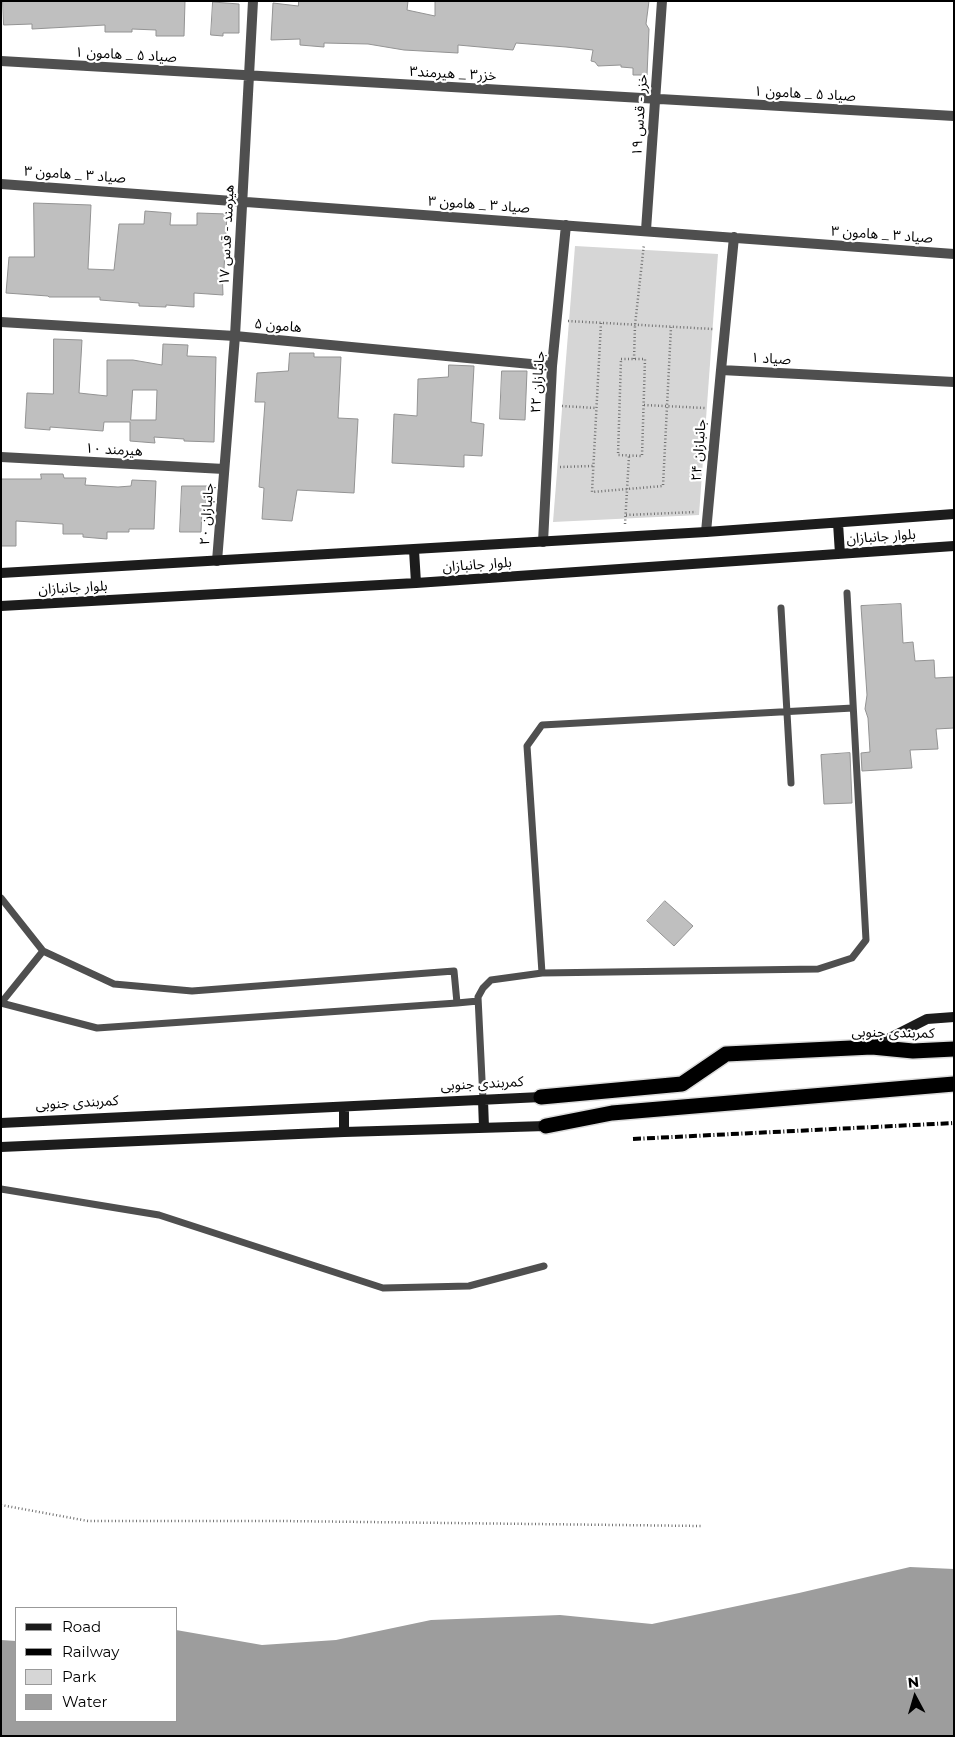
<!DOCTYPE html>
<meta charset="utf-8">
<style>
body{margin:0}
#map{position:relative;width:955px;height:1737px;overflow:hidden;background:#fff;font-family:Montserrat,sans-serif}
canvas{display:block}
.frame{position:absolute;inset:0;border:2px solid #000;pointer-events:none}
.legend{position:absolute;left:15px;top:1607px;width:162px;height:115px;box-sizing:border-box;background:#fff;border:1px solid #999;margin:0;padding:6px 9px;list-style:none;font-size:15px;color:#000}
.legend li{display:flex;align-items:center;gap:10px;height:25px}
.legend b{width:25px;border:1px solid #999}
.north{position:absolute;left:890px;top:1672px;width:50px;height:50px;-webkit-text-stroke:4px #fff;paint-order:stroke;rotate:354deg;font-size:14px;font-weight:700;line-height:20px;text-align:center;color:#000}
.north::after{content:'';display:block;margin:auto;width:18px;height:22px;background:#000;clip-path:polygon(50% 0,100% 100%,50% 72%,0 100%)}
</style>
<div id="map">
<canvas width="955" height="1737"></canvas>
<div class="frame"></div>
<ul class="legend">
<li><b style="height:6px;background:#1c1c1c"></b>Road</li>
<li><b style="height:6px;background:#000"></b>Railway</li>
<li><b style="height:14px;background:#d6d6d6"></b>Park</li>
<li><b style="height:14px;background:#9d9d9d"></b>Water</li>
</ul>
<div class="north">N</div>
</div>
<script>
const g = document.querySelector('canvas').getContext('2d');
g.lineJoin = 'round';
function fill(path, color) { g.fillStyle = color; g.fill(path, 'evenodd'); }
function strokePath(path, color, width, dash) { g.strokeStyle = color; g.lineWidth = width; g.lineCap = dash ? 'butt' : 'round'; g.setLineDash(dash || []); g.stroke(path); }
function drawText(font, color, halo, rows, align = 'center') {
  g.font = font + ' Montserrat,"Noto Sans Arabic",sans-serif'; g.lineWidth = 4.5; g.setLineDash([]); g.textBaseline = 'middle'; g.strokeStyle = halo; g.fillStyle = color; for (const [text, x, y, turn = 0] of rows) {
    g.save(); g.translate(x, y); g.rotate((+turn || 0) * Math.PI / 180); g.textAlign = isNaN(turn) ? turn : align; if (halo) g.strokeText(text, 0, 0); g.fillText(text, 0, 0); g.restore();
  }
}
fill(new Path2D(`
 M575 246 718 254 699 515 553 522Z`), '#d6d6d6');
fill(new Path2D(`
 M910 1567 954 1569V1736H1V1640L16 1641V1721H176V1630L262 1645 336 1640 431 1620 560 1615 652 1624 799 1593Z`), '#9d9d9d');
const building = new Path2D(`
 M3 1H185L184 36H156V30L132 29V32H105V25L32 29V24L4 25Z
 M299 1H408L407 10 435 16V1H649L646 24 649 29 647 75H633V68L621 67V65L598 66 595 62 591 61 593 50 566 47 516 43 513 50 458 45V53L404 50 368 44 324 43V47L300 45V39L271 40 273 3 298 6Z
 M213 2 239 4V33H223V36L211 35Z
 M34 203 91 205 88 269 114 270 119 224H144L145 211 171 213 170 225H197V213L227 214 224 269H222L223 295 194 293V307L166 305V307L139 306V303L100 300V297H49L48 296 6 293 9 257H34Z
 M54 339 82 340 79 393 107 396V360H133L162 365 163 344 188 345 187 356 216 357 214 442 184 441V439L154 437 155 443 130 441V422H104L103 431 50 427V430L25 428 27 393 53 394ZM133 390H157L156 420H131Z
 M290 353H314V357H341L338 418 358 419 354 493 297 490 292 521 262 519 264 488 259 487 265 402H255L257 373 288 371Z
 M449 365 474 366 471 422 484 424 482 456 464 455V467L392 463 394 414 417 416 418 379 448 377Z
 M502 371H527L525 420 500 419Z
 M41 474H63L64 478H86L85 485 118 487 131 486 132 480 156 481 154 529H129V532H107V539L83 537V534H63V524L16 521V546H1V479H41Z
 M182 486H208L205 510 202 509 201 532H180Z
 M901 604 903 643 913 642 915 661 934 660 935 678 954 677V728L936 729 938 749 910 750 912 768 862 771 861 753 870 752 868 718 865 709 867 695 861 606Z
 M850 753 852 803 824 804 821 755Z
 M665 901 693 926 674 946 647 921Z`);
fill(building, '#bfbfbf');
strokePath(building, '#939393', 1);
const highway = new Path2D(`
 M541 1097 682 1084 726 1054 872 1047 913 1051 954 1049
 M546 1126 612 1113 954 1084`);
strokePath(highway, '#dbdbdb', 18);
strokePath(new Path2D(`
 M568 321 713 329
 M601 323 592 492 663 486 671 327
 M621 359H645L642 456 618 455Z
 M634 359 635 325 644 244
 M644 405 705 408
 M562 406 596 408
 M560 467 593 466
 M626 515 696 512
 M625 524 629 456
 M1 1505 88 1521H282L703 1526`), '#717171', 2.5, [1, 2.5]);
strokePath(new Path2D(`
 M781 608 791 783
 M1 898 43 951 1 1003 97 1028 457 1003 454 971 192 991 114 984 43 951
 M542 973 527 746 542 725 853 708
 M457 1003 478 1001
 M483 1100 478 997 483 988 491 980 542 973 818 969 852 958 866 940 847 593
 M1 1189 159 1215 383 1288 469 1286 544 1266`), '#4f4f4f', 7);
strokePath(new Path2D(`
 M1 61 954 116
 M1 184 954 254
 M646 230 662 1
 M734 237 721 370 954 382
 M1 322 235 336 552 366
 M1 457 224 469
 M706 532 721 370
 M543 542 552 366 566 225
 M217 561 235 336 253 1`), '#4f4f4f', 10);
strokePath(new Path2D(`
 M838 523 840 554
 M414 550 416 583
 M1 573 706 532 954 514
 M1 606 416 583 954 546
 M872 1047 927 1019 954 1017
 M483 1100 484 1128
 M344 1107V1132
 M1 1123 541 1097
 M1 1147 344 1132 546 1126`), '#1c1c1c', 10);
strokePath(highway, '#000', 15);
strokePath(new Path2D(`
 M633 1139 954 1123`), '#000', 4, [8, 2.5, 1, 2.5]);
drawText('14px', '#000', '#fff', [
 ["صیاد ۵ _ هامون ۱",126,55,3],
 ["خزر۳ _ هیرمند۳",453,74,3],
 ["صیاد ۵ _ هامون ۱",805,94,3],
 ["خزر - قدس ۱۹",640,115,-86],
 ["صیاد ۳ _ هامون ۳",75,175,4],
 ["صیاد ۳ _ هامون ۳",479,205,4],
 ["هیرمند - قدس ۱۷",227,235,-87],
 ["صیاد ۳ _ هامون ۳",882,235,4],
 ["هامون ۵",278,326,5],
 ["صیاد ۱",771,359,3],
 ["جانبازان ۲۲",538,382,-86],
 ["هیرمند ۱۰",114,450,3],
 ["جانبازان ۲۴",699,450,-85],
 ["جانبازان ۲۰",207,514,-86],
 ["بلوار جانبازان",881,537,-4],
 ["بلوار جانبازان",477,565,-4],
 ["بلوار جانبازان",73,588,-3],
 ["کمربندی جنوبی",893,1033,1],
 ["کمربندی جنوبی",482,1084,-3],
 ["کمربندی جنوبی",77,1103,-3]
]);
</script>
